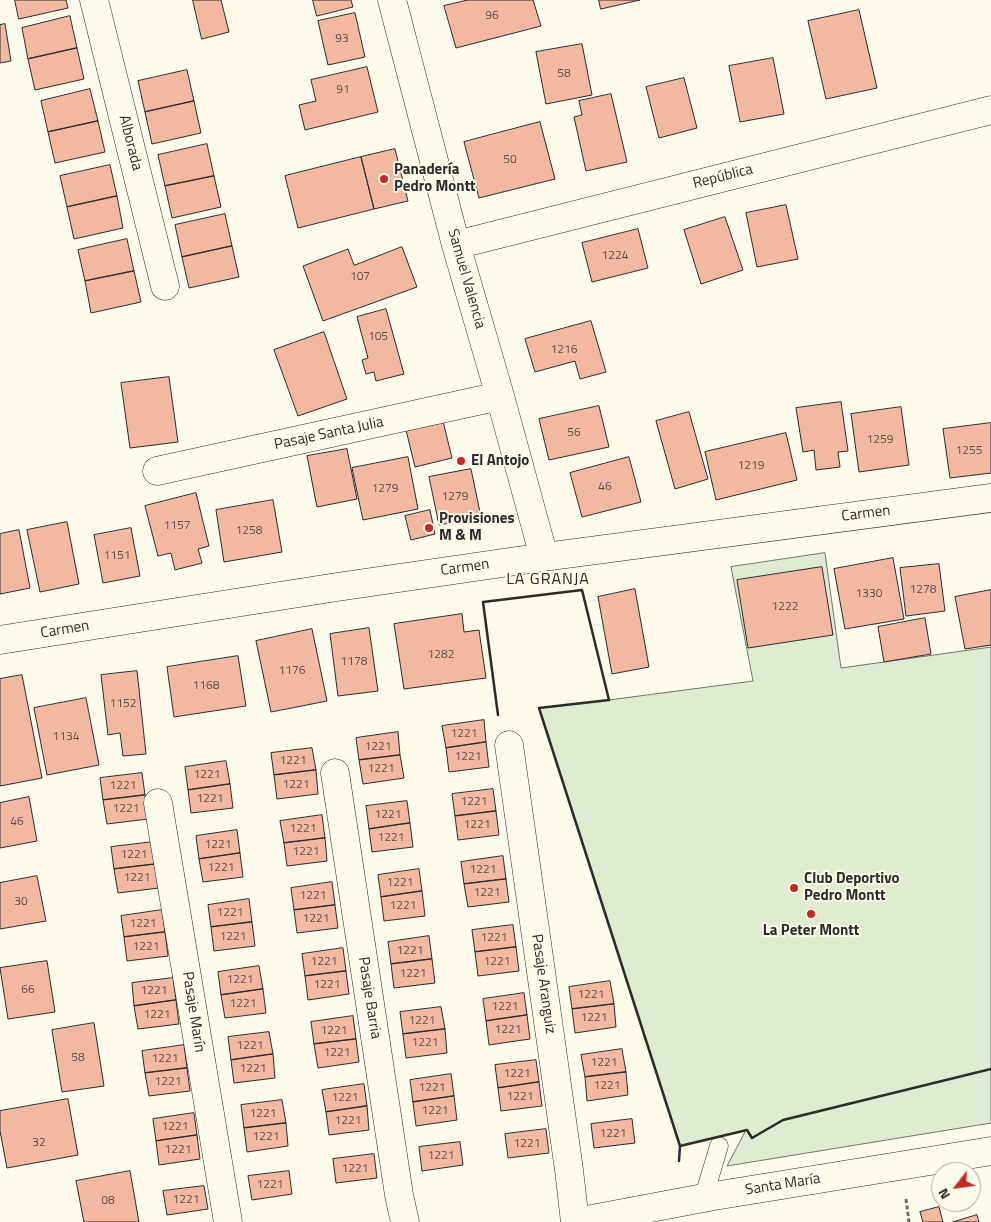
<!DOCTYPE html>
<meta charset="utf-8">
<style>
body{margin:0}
#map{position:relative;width:991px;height:1222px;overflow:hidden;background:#fdfbea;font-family:"Titillium Web",sans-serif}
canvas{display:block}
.north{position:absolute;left:931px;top:1162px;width:50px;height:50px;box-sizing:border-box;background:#fdfbea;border:1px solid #a9a89e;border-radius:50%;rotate:240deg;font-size:14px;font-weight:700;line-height:20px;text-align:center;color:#2b2b2b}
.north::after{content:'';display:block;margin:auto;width:18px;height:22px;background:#c62828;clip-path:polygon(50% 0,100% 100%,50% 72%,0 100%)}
</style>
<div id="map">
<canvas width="991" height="1222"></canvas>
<div class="north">N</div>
</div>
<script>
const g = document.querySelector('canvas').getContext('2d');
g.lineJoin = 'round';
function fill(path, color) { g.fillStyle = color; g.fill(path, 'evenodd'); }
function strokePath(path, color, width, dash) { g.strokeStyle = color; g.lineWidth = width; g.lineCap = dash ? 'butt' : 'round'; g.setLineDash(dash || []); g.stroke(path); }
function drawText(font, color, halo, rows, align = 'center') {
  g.font = font + ' "Titillium Web",sans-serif'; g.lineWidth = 4; g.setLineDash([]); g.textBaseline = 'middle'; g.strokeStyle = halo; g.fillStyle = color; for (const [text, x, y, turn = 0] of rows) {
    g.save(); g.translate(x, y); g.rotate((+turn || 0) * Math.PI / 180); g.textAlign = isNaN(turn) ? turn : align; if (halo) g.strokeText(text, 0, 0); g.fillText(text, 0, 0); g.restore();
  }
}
const green = new Path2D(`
 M825 553 841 668 991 647V1123L727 1166 746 1130 680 1146 539 708 609 700 753 681 731 567Z`);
fill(green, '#deebd1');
strokePath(green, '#74746e', 1);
const building = new Path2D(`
 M15 0H66L68 8 19 19Z
 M193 0H221L229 32 202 39Z
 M313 0H351L353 7 317 16Z
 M468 0H533L541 26 456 48 444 6Z
 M599 0H640L601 9Z
 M859 10 877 88 826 99 808 21Z
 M355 13 365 57 328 65 318 21Z
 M70 16 77 48 28 59 22 28Z
 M5 24 11 61 0 63V25Z
 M582 44 592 95 546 104 536 52Z
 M77 48 84 79 35 90 28 59Z
 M773 58 784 114 740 122 729 66Z
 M367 67 378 112 305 130 299 105 316 101 311 80Z
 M187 70 194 101 145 112 138 81Z
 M684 78 697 128 659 138 646 87Z
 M90 89 98 121 48 132 41 101Z
 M611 94 627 162 586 171 574 117 582 115 579 101Z
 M194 101 201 133 152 144 145 112Z
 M98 121 105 152 55 163 48 132Z
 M540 122 555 179 479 198 464 142Z
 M207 144 214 176 165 186 158 155Z
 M395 149 408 201 374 209 361 157Z
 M361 157 374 209 298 228 285 176Z
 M110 165 117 196 67 207 60 176Z
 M214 176 221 207 172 218 165 186Z
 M117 196 123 228 74 239 67 207Z
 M786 205 798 259 757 267 746 213Z
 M225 214 232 246 182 257 175 225Z
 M725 217 743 270 701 284 684 230Z
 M638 229 648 268 592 282 582 243Z
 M127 239 134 271 85 281 78 250Z
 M232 246 239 277 189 288 182 257Z
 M402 247 417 287 323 321 303 266 348 249 354 265Z
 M134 271 141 302 91 313 85 281Z
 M386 309 404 374 376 381 374 372 366 374 362 360 368 358 357 317Z
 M591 321 606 372 580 379 575 361 535 372 525 339Z
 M324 332 347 399 298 416 274 350Z
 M169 377 178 442 130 448 121 383Z
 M841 402 848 451 838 452 840 467 816 470 814 450 803 452 796 408Z
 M599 406 609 447 549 460 539 419Z
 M901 407 909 465 859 472 851 414Z
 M689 412 708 479 675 489 656 421Z
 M443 421 452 458 415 467 406 430Z
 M991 423V473L950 478 943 429Z
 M786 433 797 480 716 500 705 452Z
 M347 449 357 499 317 507 307 456Z
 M408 457 418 509 363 520 352 468Z
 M629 457 641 502 582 517 570 473Z
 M471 469 481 517 439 525 429 477Z
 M196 493 209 546 198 549 202 563 175 570 171 553 158 556 145 506Z
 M273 500 282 552 224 562 216 510Z
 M430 510 435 534 411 540 405 516Z
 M67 522 79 584 40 592 27 530Z
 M131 528 140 576 103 583 94 535Z
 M19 530 30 588 0 594V534Z
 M893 558 904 619 845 629 834 569Z
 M939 564 945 611 906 616 900 568Z
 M822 567 833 635 748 648 737 580Z
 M635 589 649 667 612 674 598 597Z
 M991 590V645L965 649 955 597Z
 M462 614 464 632 479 630 486 678 404 689 394 624Z
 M925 618 931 654 884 662 878 627Z
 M369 628 378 691 338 696 330 634Z
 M312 629 327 701 271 712 256 641Z
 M238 656 246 706 174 717 167 667Z
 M137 671 146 754 123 756 120 733 108 735 101 675Z
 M22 675 42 778 0 786V679Z
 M86 698 99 765 47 775 34 708Z
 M484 720 486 742 446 748 442 726Z
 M398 732 400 755 359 760 356 738Z
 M486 742 489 767 449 772 446 748Z
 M312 748 316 770 274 775 271 753Z
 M400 755 404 778 363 784 359 760Z
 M226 761 230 784 188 790 185 767Z
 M316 770 318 794 277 799 274 775Z
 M142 773 145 795 103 800 100 778Z
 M230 784 233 808 191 813 188 790Z
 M493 789 496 811 455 816 452 794Z
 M145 795 148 819 107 824 103 800Z
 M29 797 37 841 0 848V803Z
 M407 801 410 823 369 829 366 806Z
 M496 811 499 835 458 840 455 816Z
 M322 815 325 838 284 843 280 821Z
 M410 823 413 847 372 852 369 829Z
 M237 830 240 853 199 859 196 836Z
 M325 838 327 861 287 866 284 843Z
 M153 842 156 864 114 869 111 847Z
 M240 853 243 877 203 882 199 859Z
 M503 856 506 879 464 884 461 862Z
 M156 864 159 888 118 893 114 869Z
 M419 869 422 891 381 897 378 875Z
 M37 876 46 921 0 929V883Z
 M506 879 509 902 468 907 464 884Z
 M332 882 335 905 294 910 291 888Z
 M422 891 425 916 384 921 381 897Z
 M249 899 252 922 211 927 208 905Z
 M335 905 338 928 297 933 294 910Z
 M162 910 165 932 124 937 121 916Z
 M252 922 255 946 214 951 211 927Z
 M513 925 516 947 475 952 472 930Z
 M165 932 168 956 127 961 124 937Z
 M429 936 432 959 391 964 388 942Z
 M516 947 519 971 478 976 475 952Z
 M343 948 346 971 305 976 302 954Z
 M432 959 435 983 394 988 391 964Z
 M47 961 55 1012 8 1019 0 968Z
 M259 966 263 989 221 995 218 972Z
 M346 971 349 994 308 1000 305 976Z
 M173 978 176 1000 134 1006 132 983Z
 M610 981 614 1004 572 1009 569 987Z
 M263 989 266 1013 225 1018 221 995Z
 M524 993 527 1015 486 1021 483 999Z
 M176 1000 179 1024 138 1029 134 1006Z
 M614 1004 616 1027 575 1033 572 1009Z
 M441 1007 445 1029 403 1034 400 1012Z
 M527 1015 530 1039 489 1045 486 1021Z
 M353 1016 356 1039 314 1044 311 1022Z
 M94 1023 104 1086 62 1092 52 1030Z
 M445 1029 447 1053 406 1058 403 1034Z
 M269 1032 273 1054 231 1060 228 1037Z
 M356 1039 359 1062 318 1068 314 1044Z
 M184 1045 187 1068 145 1073 142 1051Z
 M622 1049 626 1072 585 1077 581 1055Z
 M273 1054 275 1078 234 1083 231 1060Z
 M536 1060 539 1082 498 1088 495 1065Z
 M187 1068 190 1091 149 1096 145 1073Z
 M626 1072 628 1095 587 1101 585 1077Z
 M451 1074 454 1096 413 1102 410 1080Z
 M539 1082 542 1106 501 1111 498 1088Z
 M364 1084 367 1106 326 1112 322 1090Z
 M454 1096 457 1120 416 1126 413 1102Z
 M68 1099 78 1155 7 1168 0 1131V1111Z
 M282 1100 286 1123 244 1128 241 1105Z
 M367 1106 369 1130 329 1135 326 1112Z
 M194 1113 197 1135 156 1141 153 1119Z
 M632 1119 635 1143 594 1148 591 1124Z
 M286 1123 288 1146 247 1152 244 1128Z
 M546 1129 549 1153 508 1158 505 1134Z
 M197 1135 200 1159 159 1165 156 1141Z
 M460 1142 463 1165 422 1171 419 1147Z
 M374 1154 377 1178 336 1183 333 1159Z
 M130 1171 139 1222H84L76 1181Z
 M289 1171 292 1194 252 1200 248 1176Z
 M204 1186 208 1209 167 1215 163 1191Z
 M939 1207 943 1222H923L920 1212Z
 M977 1215 979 1222H953Z`);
fill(building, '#f2b8a0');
strokePath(building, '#2b2b2b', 1);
const service = new Path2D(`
 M703 1199 719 1146`);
const minor = new Path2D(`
 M94 0 165 286
 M392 0 456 245 500 396 544 557
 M456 245 991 110
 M157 471 500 396
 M0 640 337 587 544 557 991 498
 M509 745 569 1170 575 1222
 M335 773 399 1195 405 1222
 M158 803 228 1222
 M576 1222 714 1196 991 1151`);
strokePath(service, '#2b2b2b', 19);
strokePath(minor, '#2b2b2b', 29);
strokePath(new Path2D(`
 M906 1199 909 1222`), '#6a6964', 3, [4, 2.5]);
strokePath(service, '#fdfbea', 18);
strokePath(minor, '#fdfbea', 28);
strokePath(new Path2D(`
 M498 715 483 602 582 590 609 700 539 708 680 1146 679 1161
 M680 1146 747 1130 752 1138 783 1120 991 1069`), '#2b2b2b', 2.5);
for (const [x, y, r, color] of [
 [384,179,5,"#c62828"],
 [461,461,5,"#c62828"],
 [429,528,5,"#c62828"],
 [794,888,5,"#c62828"],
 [811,914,5,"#c62828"]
]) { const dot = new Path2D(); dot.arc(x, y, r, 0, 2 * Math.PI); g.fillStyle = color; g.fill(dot); strokePath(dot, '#fdfbea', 2); }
drawText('12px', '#5d4e48', null, [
 ["96",492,16],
 ["93",342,39],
 ["58",564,74],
 ["91",343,90],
 ["50",510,160],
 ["1224",615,256],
 ["107",360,277],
 ["105",378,337],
 ["1216",564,350],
 ["56",574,433],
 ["1259",880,440],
 ["1255",969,451],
 ["1219",751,466],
 ["46",605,487],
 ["1279",385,489],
 ["1279",455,497],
 ["1157",177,526],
 ["1258",249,531],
 ["1151",117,556],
 ["1278",923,590],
 ["1330",869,594],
 ["1222",785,607],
 ["1282",441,655],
 ["1178",354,662],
 ["1176",292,671],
 ["1168",206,686],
 ["1152",123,704],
 ["1221",464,734],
 ["1134",66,737],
 ["1221",378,747],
 ["1221",468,757],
 ["1221",293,761],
 ["1221",381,769],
 ["1221",207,775],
 ["1221",296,785],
 ["1221",123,786],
 ["1221",210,799],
 ["1221",474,802],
 ["1221",126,809],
 ["1221",388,815],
 ["46",17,822],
 ["1221",477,825],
 ["1221",303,829],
 ["1221",391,838],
 ["1221",218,845],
 ["1221",306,852],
 ["1221",134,855],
 ["1221",221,868],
 ["1221",483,870],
 ["1221",137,878],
 ["1221",400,883],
 ["1221",487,893],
 ["1221",313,896],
 ["30",21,902],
 ["1221",403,906],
 ["1221",230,913],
 ["1221",316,919],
 ["1221",143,924],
 ["1221",233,937],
 ["1221",494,938],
 ["1221",146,947],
 ["1221",410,951],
 ["1221",324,962],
 ["1221",497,962],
 ["1221",413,974],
 ["1221",240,980],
 ["1221",327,985],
 ["66",28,990],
 ["1221",154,991],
 ["1221",591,995],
 ["1221",243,1004],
 ["1221",505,1007],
 ["1221",157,1015],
 ["1221",594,1018],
 ["1221",422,1021],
 ["1221",508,1030],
 ["1221",334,1031],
 ["1221",425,1043],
 ["1221",250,1046],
 ["1221",337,1053],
 ["58",78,1058],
 ["1221",165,1059],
 ["1221",604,1063],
 ["1221",253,1069],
 ["1221",517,1074],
 ["1221",168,1082],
 ["1221",607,1086],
 ["1221",432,1088],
 ["1221",520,1097],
 ["1221",345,1098],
 ["1221",435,1111],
 ["1221",263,1114],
 ["1221",348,1121],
 ["1221",175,1127],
 ["1221",613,1134],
 ["1221",266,1137],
 ["32",39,1143],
 ["1221",527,1144],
 ["1221",178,1150],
 ["1221",441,1156],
 ["1221",355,1169],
 ["1221",270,1185],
 ["1221",186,1200],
 ["08",108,1201]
]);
drawText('15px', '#2b2b2b', '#fdfbea', [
 ["Alborada",130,143,76],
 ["República",723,177,-14],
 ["Samuel Valencia",466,279,74],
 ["Pasaje Santa Julia",329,434,-12],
 ["Carmen",866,514,-7],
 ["Carmen",465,568,-8],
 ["Carmen",65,630,-9],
 ["Pasaje Aranguiz",543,984,82],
 ["Pasaje Barria",369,998,81],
 ["Pasaje Marín",193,1012,81],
 ["Santa María",783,1185,-9]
]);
drawText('bold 15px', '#2b2b2b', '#fdfbea', [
 ["Panadería",394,170],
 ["Pedro Montt",394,187],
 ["El Antojo",471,461],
 ["Provisiones",439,519],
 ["M & M",439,536],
 ["Club Deportivo",804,879],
 ["Pedro Montt",804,896],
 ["La Peter Montt",811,931,"center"]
], 'left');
g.letterSpacing = '1px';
drawText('16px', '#2b2b2b', '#fdfbea', [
 ["LA GRANJA",548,580]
]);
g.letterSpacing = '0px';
</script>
